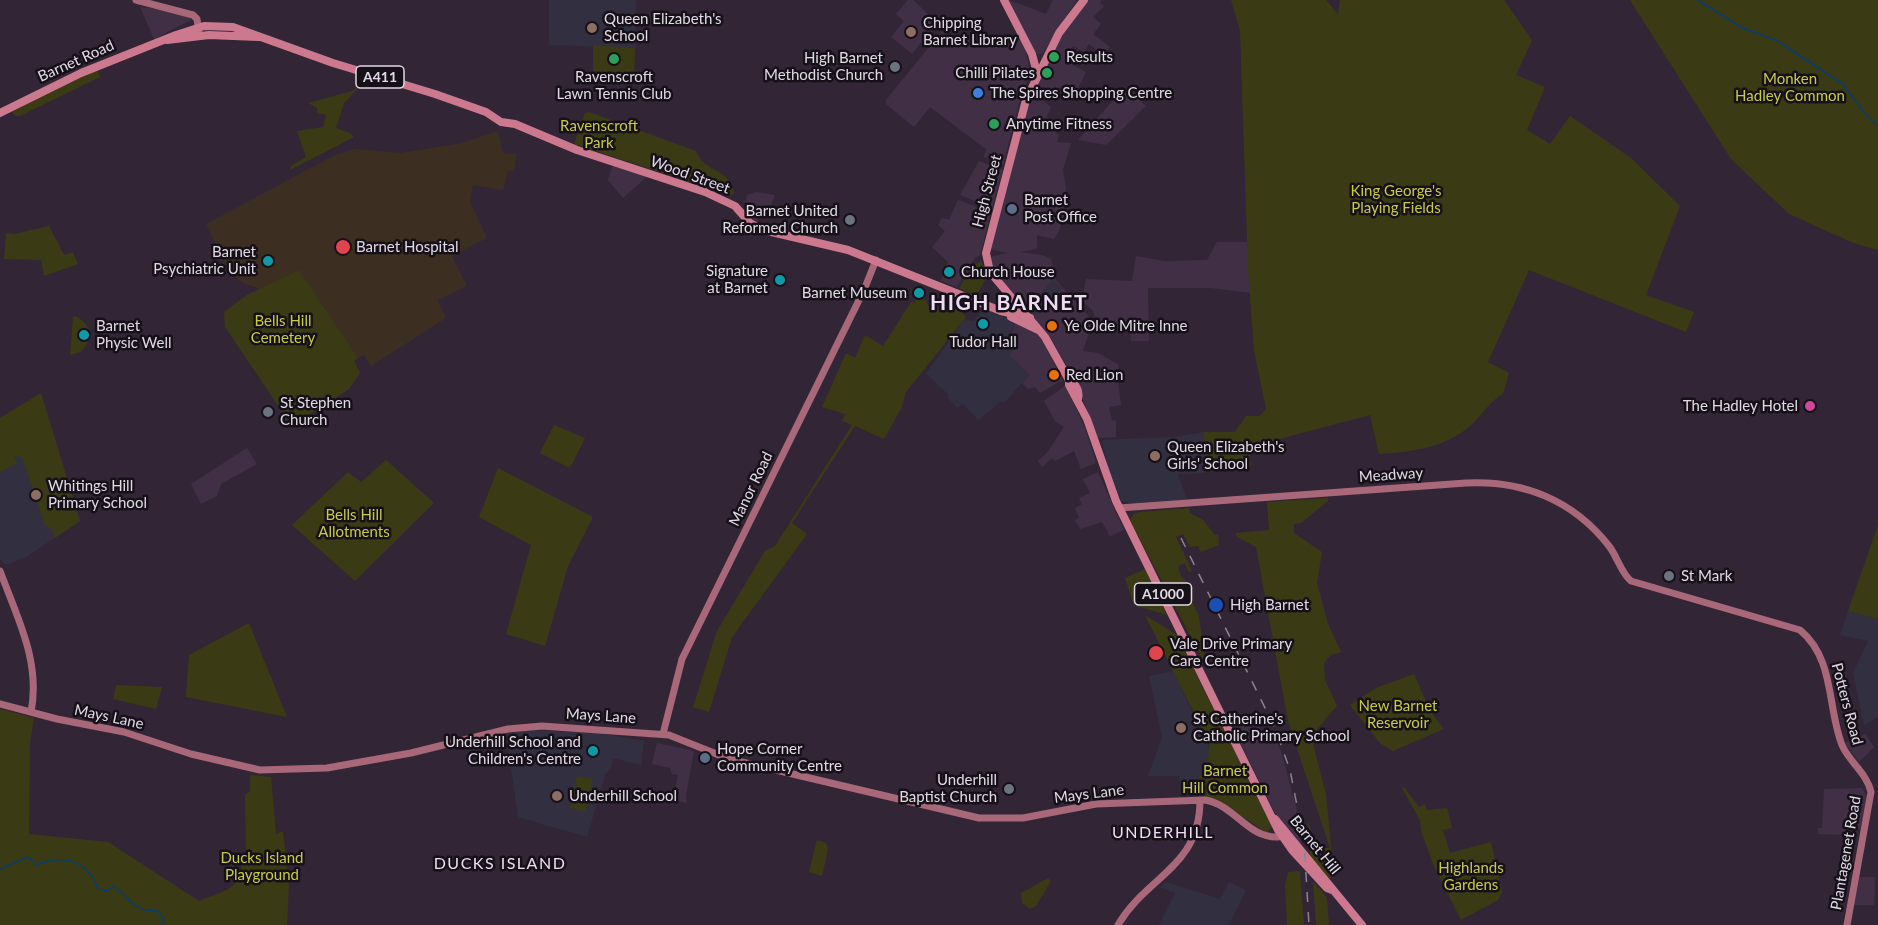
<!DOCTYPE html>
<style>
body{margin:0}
canvas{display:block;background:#322535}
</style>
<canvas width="1878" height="925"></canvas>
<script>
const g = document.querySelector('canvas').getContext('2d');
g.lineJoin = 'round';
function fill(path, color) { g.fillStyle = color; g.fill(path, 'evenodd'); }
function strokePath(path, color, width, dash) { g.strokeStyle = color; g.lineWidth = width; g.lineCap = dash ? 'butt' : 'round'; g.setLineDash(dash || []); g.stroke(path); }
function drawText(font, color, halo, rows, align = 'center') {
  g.font = font + ' Lato,sans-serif'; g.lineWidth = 5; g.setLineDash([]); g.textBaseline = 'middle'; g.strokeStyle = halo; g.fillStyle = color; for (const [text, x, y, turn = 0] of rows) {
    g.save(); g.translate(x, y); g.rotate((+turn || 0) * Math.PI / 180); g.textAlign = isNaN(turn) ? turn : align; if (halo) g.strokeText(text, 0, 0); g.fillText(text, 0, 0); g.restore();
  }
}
fill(new Path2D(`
 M908 0H913L937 22 912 54 891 37 904 21 896 14Z
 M1009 0 1046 14 1053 0H1077L1042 54H1038L1035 52Z
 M1088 0H1102L1100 3 1104 6 1093 17 1101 24 1093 34 1110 47 1103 55 1089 44 1084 52 1073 46 1066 61 1086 72 1073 98 1059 87 1049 99 1036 90 1060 36Z
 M140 7 164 10 191 17V20L154 39Z
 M942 31 950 38 970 36 972 48 1022 40 1025 45 1030 73 1020 99 1003 165 983 156 987 150 930 107 914 127 886 104V100Z
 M1125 87 1146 106 1106 145 1078 140Z
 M1034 94 1051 107 1044 124 1059 135 1057 142 1071 143 1063 170 1066 190 1061 197 1065 211 1060 229 1054 239 1037 235V249L1020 252 1042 255 1051 259 1056 280 1090 318 1091 326 1083 351 1098 353 1119 365 1117 374 1121 405 1109 407 1112 420 1116 421V437L1098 438 1077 384 1049 335 992 270 990 257 1007 253 990 249 1021 126Z
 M614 161 650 174 623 198 608 180Z
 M979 161 1003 170 992 208 960 195Z
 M756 192 775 195 768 212 761 211 757 223 744 210 747 195Z
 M958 200 991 212 980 255 974 259 957 287 941 281 948 262 932 247 945 231 938 225 942 218 949 220Z
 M1217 242H1248L1251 293 1211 288H1148L1149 341H1131L1130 327 1101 329 1097 324 1093 311 1080 298 1083 295 1086 279 1132 281 1136 256 1164 261 1207 260Z
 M1016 321 1036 333 1043 341 1063 380 1040 393 1035 387 1028 389 1022 383 1029 375 1009 355 1008 344Z
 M1066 385 1086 431 1096 463 1081 469 1074 451 1055 461 1052 458 1042 467 1038 461 1047 453 1064 427 1055 421 1044 401Z
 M247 448 257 464 221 484 217 496 201 504 191 484Z
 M1098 472 1124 530 1110 536 1102 522 1080 529 1075 520 1079 518 1075 508 1082 504 1079 498 1090 493 1083 479Z
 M1255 716 1264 738 1274 735 1282 754 1296 807 1301 847 1274 811 1231 724Z
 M1865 734 1874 747 1859 762 1845 743Z
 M657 743 694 751 686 795 687 803 673 800 678 775 672 774 670 768 652 764Z
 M1862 788 1867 796 1861 829 1846 828 1845 835 1818 834V828H1822L1824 789Z
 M1859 877H1875L1874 905H1854Z`), '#413045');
fill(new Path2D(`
 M549 0H636L635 48 549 45Z
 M1053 279 1062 289 1035 315 1028 309Z
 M986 308 1015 323 1008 343 1014 347 1009 355 1029 375 1004 403 1001 401 978 420 963 404 957 408 948 398V394L926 374 964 320 973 321Z
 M41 393 80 521 26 557 6 565 0 559V418Z
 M1204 432 1206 473 1178 474 1187 500 1135 504 1121 501 1109 472 1102 440 1175 437Z
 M1848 611 1878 619V717L1864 725 1853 673 1868 641 1840 635Z
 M1173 671 1210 749 1208 763 1190 793 1181 794 1179 776H1148L1162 737 1149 676Z
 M527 730 598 733 644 741 641 765 613 758 611 768 605 775 587 837 518 817 506 734Z
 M1166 882 1220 899 1229 882 1246 890 1229 925H1159L1175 893 1160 887Z`), '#322f40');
fill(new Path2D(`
 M498 131 503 153 517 154 514 171H508L503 190 473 185 470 202 487 238 452 256 467 286 438 300 446 318 371 366 364 355 358 358 299 270 260 289 243 283 228 269 206 224 335 155 354 149 401 153 462 143Z`), '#3c2f21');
fill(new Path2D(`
 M1231 0H1326L1338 14 1340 0H1504L1532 40 1516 75 1545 87 1527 130 1550 144 1570 116 1631 158 1680 206 1646 295 1694 312 1686 332 1529 270 1488 362 1509 373 1503 394C1488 402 1482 416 1469 427 1443 448 1411 452 1379 454L1370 415 1249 447 1251 466 1205 470 1204 432H1235L1246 416H1259L1266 409 1254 350 1248 268 1240 30Z
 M1630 0H1878V250L1851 242 1789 214 1731 159Z
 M593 45 635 48 634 85 593 70Z
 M96 66 100 77 20 116H16L12 112Z
 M364 82 344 103 336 128 350 133 354 137 290 170 291 166 306 157 297 131 323 127 326 115 317 113V108L308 103 352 91Z
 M589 112 696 151C703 172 730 168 734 193L731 195 574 144 585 113Z
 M49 226 64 255 73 252 78 264 44 276 41 260 4 259 6 233 15 234Z
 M981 261 987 277 976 296 959 288 972 266Z
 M299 270 358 358 354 361 360 373 349 389 292 426 225 327 224 312 247 295Z
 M918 297 926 300 929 308C943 313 955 304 966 317L906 392 901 409 884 439 855 426 792 523 807 534 732 637 709 712 693 707 717 631 765 551 775 546 852 425 842 421 845 414 822 407 846 353 855 358 865 335 883 346 911 302 914 303Z
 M76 316C82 320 87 323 89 331H81V340L88 342 81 352 70 355 73 317Z
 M41 393 80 521 55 538 53 530 45 525 22 457 14 456 17 463 0 472V418Z
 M554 425 585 438 570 468 540 453Z
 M386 460 434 503 355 581 292 525 348 472 361 482Z
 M498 468 593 517 568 566 545 646 506 634 531 545 479 517Z
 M1328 498V501L1301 523 1294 524V533L1322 552 1317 583 1328 624 1341 652 1331 655 1324 663 1325 680 1337 706 1317 729 1313 744 1326 794 1334 878H1329L1310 857 1308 820 1318 857 1324 856 1322 848H1330L1288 721 1256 547 1236 536V533L1269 530 1267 502Z
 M1189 508 1190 513 1203 520 1215 535 1218 534 1219 545 1201 552 1198 546 1190 547 1183 534 1176 537 1192 571 1189 572 1185 563 1178 566 1181 577 1194 588 1188 593 1199 616 1205 664 1130 520 1133 514 1140 512Z
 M1878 525V619L1848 611Z
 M1145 569 1167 615 1134 605 1125 578Z
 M1145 615 1177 635 1272 826 1267 833 1218 800 1190 793 1208 763 1209 743Z
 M249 623 287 717 186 697 189 655Z
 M1414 674 1430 711 1444 729 1393 751 1380 743 1350 705 1376 688Z
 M116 685 162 687 156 709 113 699Z
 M0 709 34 718 30 743 29 834 108 842 199 901C212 895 235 891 240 875 243 867 241 859 246 852L245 795 250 791V775L271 777 276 834 283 831 289 885 287 925H0Z
 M577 776 593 779 585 812 570 808Z
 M1404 787 1419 807 1425 804 1427 810 1447 808 1452 828 1443 830 1450 853 1491 842 1502 892 1498 900 1461 920 1434 866 1421 831 1420 820 1402 788Z
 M817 840 826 843 828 850 822 876 809 872Z
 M1300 871 1304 925H1287L1285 885 1288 872Z
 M1048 878 1051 881 1036 906 1030 909 1022 903 1021 893Z
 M1313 881 1327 898 1329 925H1316Z`), '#3a3b14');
strokePath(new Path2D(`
 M1698 0 1743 28 1778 41 1843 84 1866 115 1878 126
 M0 869 28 857 37 865C41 862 43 863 50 861 72 856 91 867 98 889L108 891 114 886C131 899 133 911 158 911L164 919 161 925`), '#0a3d6f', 1.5);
strokePath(new Path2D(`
 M136 0 193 15 197 19 199 33
 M1119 508 1466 483C1523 480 1573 500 1609 546 1617 556 1621 573 1631 581L1800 630C1835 659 1827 707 1842 745 1849 762 1867 773 1871 792L1847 925
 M0 571C17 617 41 662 31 712
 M0 704 57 719 124 732 191 754 260 770 327 768 411 753 508 729 542 726 669 735 729 759 979 818H1023L1096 804 1205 800C1235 805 1247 838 1278 837L1282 831
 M663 734 682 659 864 290 876 260
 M1118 925C1147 875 1200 868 1200 800`), '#a96879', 7);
strokePath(new Path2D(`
 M1004 0 1032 54 1037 73
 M167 40 209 35 258 37
 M0 113 81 73 176 35 204 26 233 27 333 63 435 94 486 112 501 122 515 124 577 150 705 192 735 206 750 223 763 230 848 250 1001 311 1030 318
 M1011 317 1038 330
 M1069 380V385L1087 419 1116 501 1278 830 1292 850 1327 888 1332 890
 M1078 399C1080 391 1076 384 1069 380L1045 337 990 272 986 253 1026 100 1059 33 1084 0
 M1275 819 1362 925`), '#cc798f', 8);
strokePath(new Path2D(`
 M1181 538 1275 728 1290 770 1304 841 1309 925`), '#8d8290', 1.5, [10, 10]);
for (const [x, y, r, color] of [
 [592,28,6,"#8d6e63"],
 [911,32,6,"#8d6e63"],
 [1054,57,6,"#2e9e5b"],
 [614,59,6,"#2e9e5b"],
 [895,67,6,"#6b7280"],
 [1047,73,6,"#2e9e5b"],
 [978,93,6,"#3f7fe0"],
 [994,124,6,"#2e9e5b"],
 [1012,209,6,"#5c6f8a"],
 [850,220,6,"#6b7280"],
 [343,247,8,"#e0444e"],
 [268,261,6,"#0f9aa8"],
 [949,272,6,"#0f9aa8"],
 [780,280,6,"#0f9aa8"],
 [919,293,6,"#0f9aa8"],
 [983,324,6,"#0f9aa8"],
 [1052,326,6,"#e8710a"],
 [84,335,6,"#0f9aa8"],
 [1054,375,6,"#e8710a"],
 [1810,406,6,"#d1479c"],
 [268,412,6,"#6b7280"],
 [1155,456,6,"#8d6e63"],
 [36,495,6,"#8d6e63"],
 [1669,576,6,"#6b7280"],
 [1216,605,8,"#1a4fb4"],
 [1156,653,8,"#e0444e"],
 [1181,728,6,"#8d6e63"],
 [593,751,6,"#0f9aa8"],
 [705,758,6,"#5c6f8a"],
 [1009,789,6,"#6b7280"],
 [557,796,6,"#8d6e63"]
]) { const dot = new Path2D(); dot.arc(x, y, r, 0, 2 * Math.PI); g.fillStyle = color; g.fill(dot); strokePath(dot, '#161018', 2); }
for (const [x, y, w] of [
 [380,77,48],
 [1163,594,57]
]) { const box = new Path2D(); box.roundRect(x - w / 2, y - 11, w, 22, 4.5); g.fillStyle = '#161018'; g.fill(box); strokePath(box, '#e1d9e4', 1.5); }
drawText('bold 14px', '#e1d9e4', null, [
 ["A411",380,77],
 ["A1000",1163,594]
]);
drawText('15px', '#e1d9e4', '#161018', [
 ["Queen Elizabeth's",604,19],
 ["School",604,36],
 ["Chipping",923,23],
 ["Barnet Library",923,40],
 ["Results",1066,57],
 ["High Barnet",883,58,"right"],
 ["Methodist Church",883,75,"right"],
 ["Chilli Pilates",1035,73,"right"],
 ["Ravenscroft",614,77,"center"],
 ["Lawn Tennis Club",614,94,"center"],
 ["The Spires Shopping Centre",990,93],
 ["Anytime Fitness",1006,124],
 ["Barnet",1024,200],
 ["Post Office",1024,217],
 ["Barnet United",838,211,"right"],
 ["Reformed Church",838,228,"right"],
 ["Barnet Hospital",356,247],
 ["Barnet",256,252,"right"],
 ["Psychiatric Unit",256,269,"right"],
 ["Signature",768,271,"right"],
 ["at Barnet",768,288,"right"],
 ["Church House",961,272],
 ["Barnet Museum",907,293,"right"],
 ["Barnet",96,326],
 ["Physic Well",96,343],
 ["Ye Olde Mitre Inne",1064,326],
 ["Tudor Hall",983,342,"center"],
 ["Red Lion",1066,375],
 ["St Stephen",280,403],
 ["Church",280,420],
 ["The Hadley Hotel",1798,406,"right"],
 ["Queen Elizabeth's",1167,447],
 ["Girls' School",1167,464],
 ["Whitings Hill",48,486],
 ["Primary School",48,503],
 ["St Mark",1681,576],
 ["High Barnet",1230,605],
 ["Vale Drive Primary",1170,644],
 ["Care Centre",1170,661],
 ["St Catherine's",1193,719],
 ["Catholic Primary School",1193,736],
 ["Underhill School and",581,742,"right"],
 ["Children's Centre",581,759,"right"],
 ["Hope Corner",717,749],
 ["Community Centre",717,766],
 ["Underhill",997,780,"right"],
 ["Baptist Church",997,797,"right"],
 ["Underhill School",569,796]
], 'left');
drawText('15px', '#e1d9e4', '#161018', [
 ["Barnet Road",76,61,-24],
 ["Wood Street",690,175,20],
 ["High Street",987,191,-75],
 ["Meadway",1391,475,-4],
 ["Manor Road",751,489,-64],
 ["Potters Road",1847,704,75],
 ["Mays Lane",601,716,4],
 ["Mays Lane",109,717,12],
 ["Mays Lane",1089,794,-7],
 ["Barnet Hill",1315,845,51],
 ["Plantagenet Road",1846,853,-80]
]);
drawText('15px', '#c9cc42', '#161018', [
 ["Monken",1790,79],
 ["Hadley Common",1790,96],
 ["Ravenscroft",599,126],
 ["Park",599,143],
 ["King George's",1396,191],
 ["Playing Fields",1396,208],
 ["Bells Hill",283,321],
 ["Cemetery",283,338],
 ["Bells Hill",354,515],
 ["Allotments",354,532],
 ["New Barnet",1398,706],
 ["Reservoir",1398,723],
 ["Barnet",1225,771],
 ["Hill Common",1225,788],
 ["Ducks Island",262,858],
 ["Playground",262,875],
 ["Highlands",1471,868],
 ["Gardens",1471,885]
]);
g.letterSpacing = '1.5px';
drawText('16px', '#eeddf2', '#161018', [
 ["UNDERHILL",1163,833],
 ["DUCKS ISLAND",500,864]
]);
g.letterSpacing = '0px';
g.letterSpacing = '1.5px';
drawText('bold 21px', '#eeddf2', '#161018', [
 ["HIGH BARNET",1009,303]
]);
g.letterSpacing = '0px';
</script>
